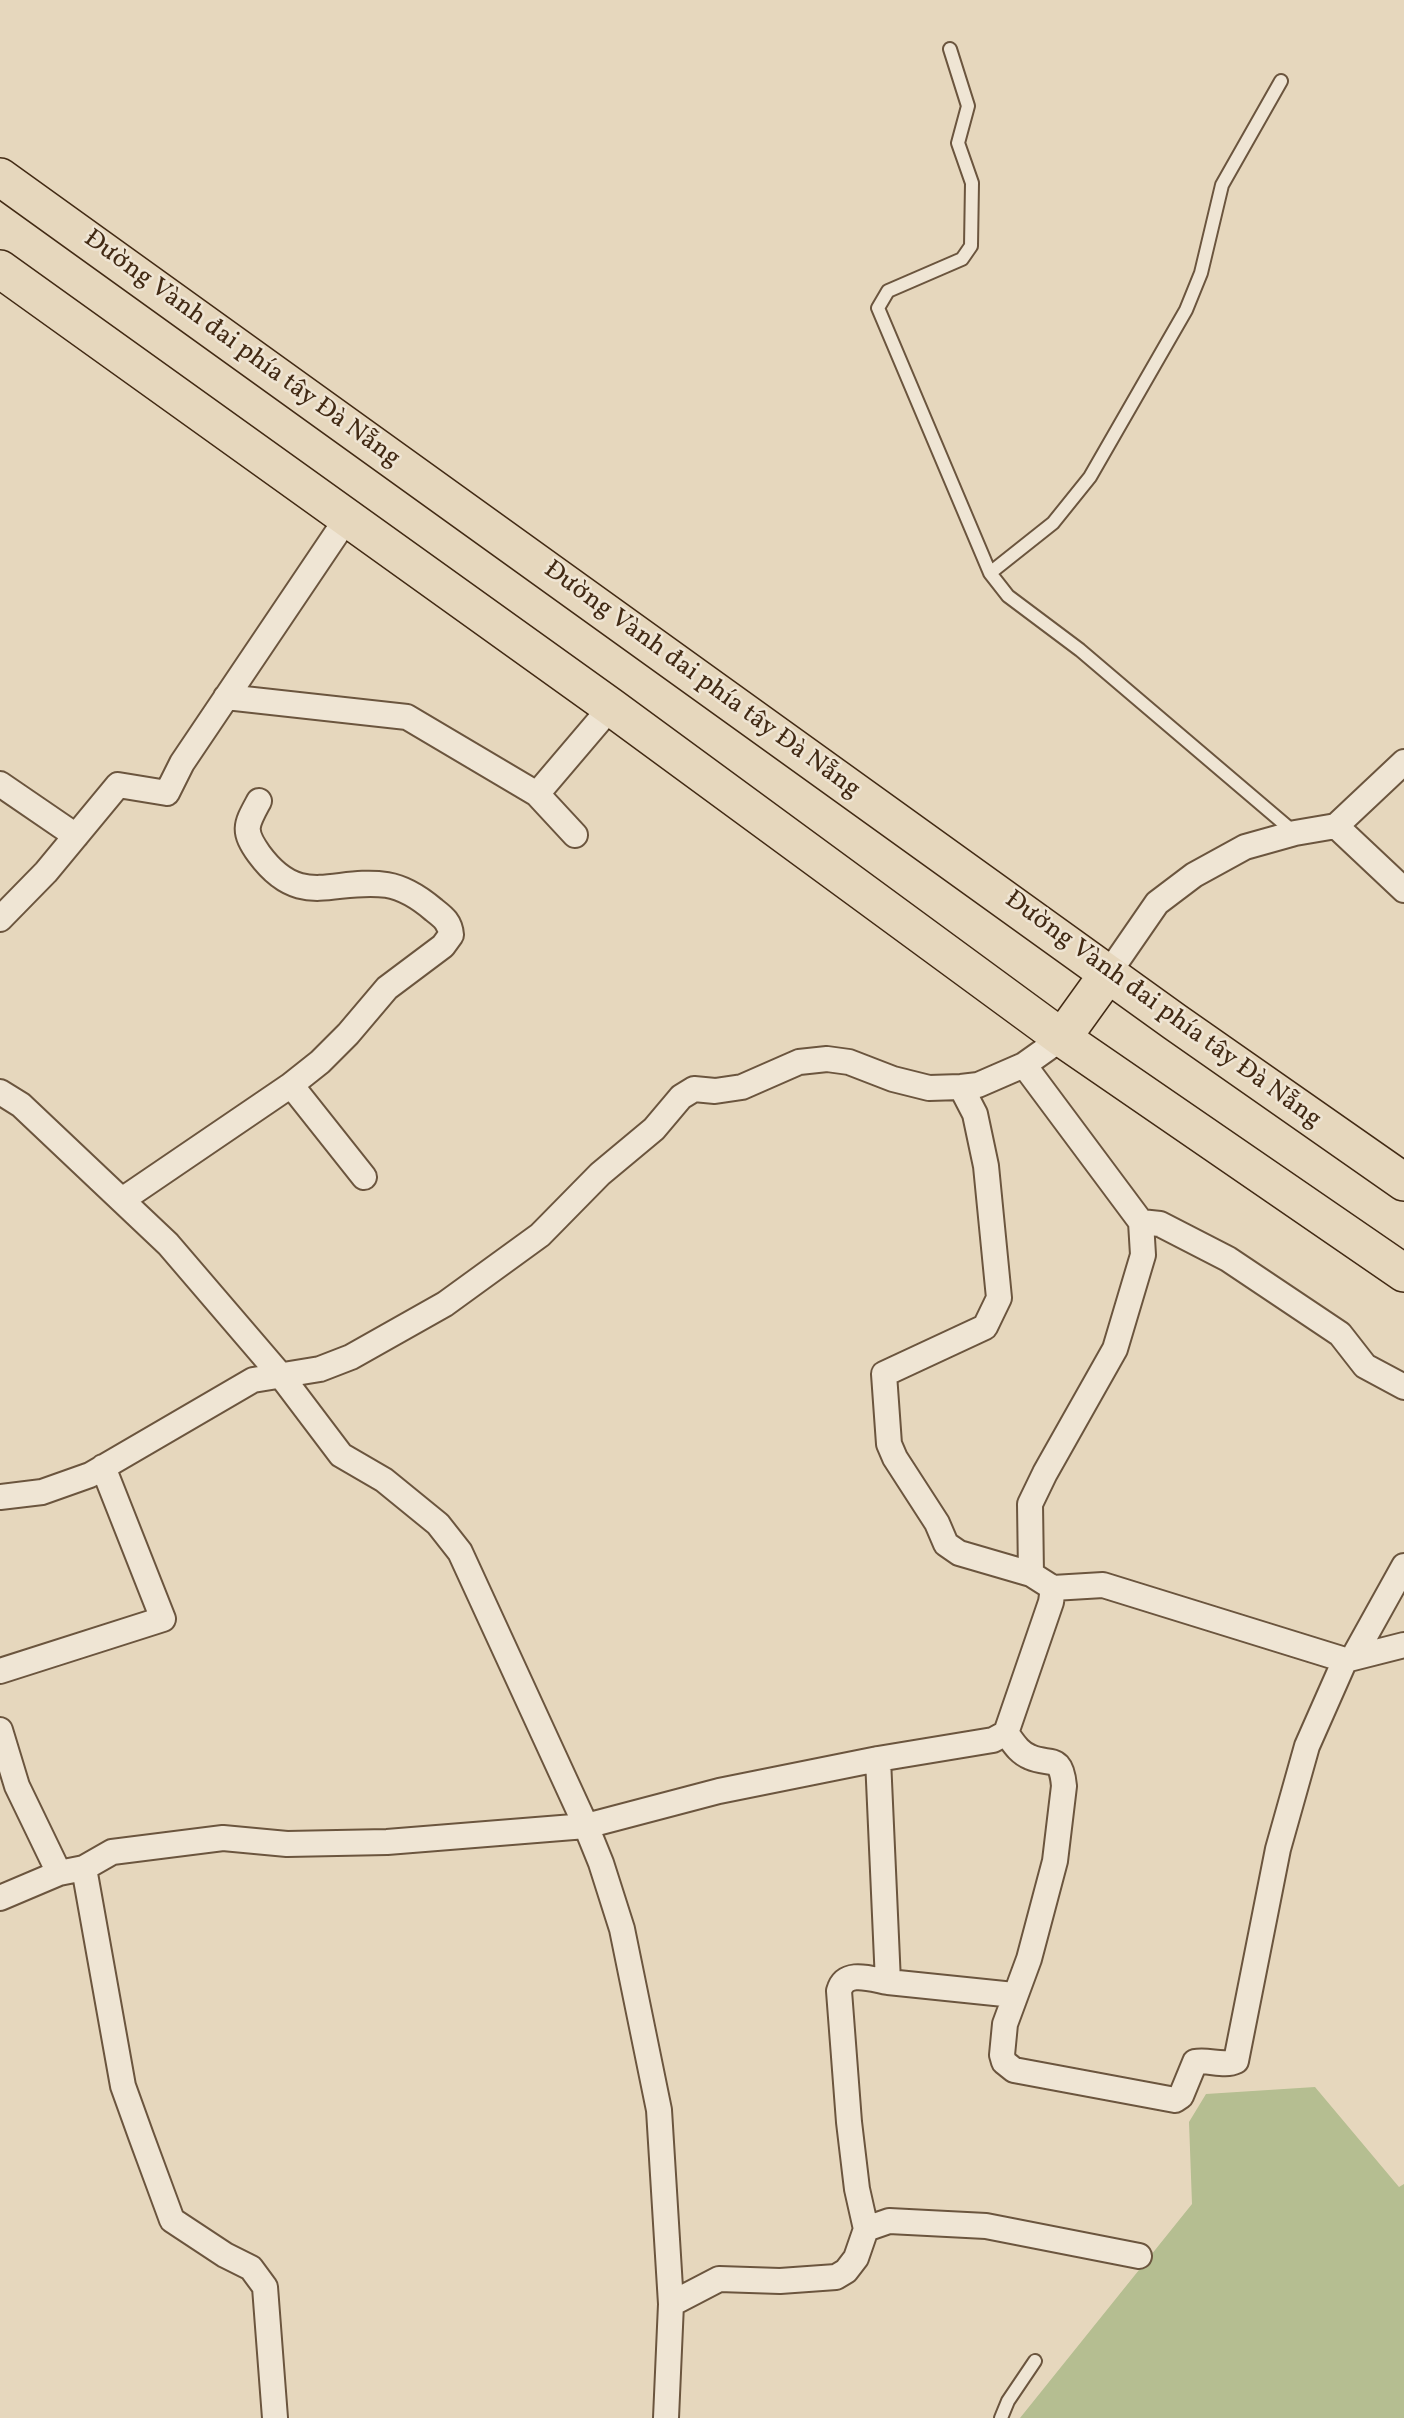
<!DOCTYPE html>
<meta charset="utf-8">
<style>
body{margin:0}
canvas{display:block;background:#e6d7bd}
</style>
<canvas width="1404" height="2418"></canvas>
<script>
const g = document.querySelector('canvas').getContext('2d');
g.lineJoin = 'round';
function fill(path, color) { g.fillStyle = color; g.fill(path, 'evenodd'); }
function strokePath(path, color, width, dash) { g.strokeStyle = color; g.lineWidth = width; g.lineCap = dash ? 'butt' : 'round'; g.setLineDash(dash || []); g.stroke(path); }
function drawText(font, color, halo, rows, align = 'center') {
  g.font = font + ' Vollkorn,serif'; g.lineWidth = 5; g.setLineDash([]); g.textBaseline = 'middle'; g.strokeStyle = halo; g.fillStyle = color; for (const [text, x, y, turn = 0] of rows) {
    g.save(); g.translate(x, y); g.rotate((+turn || 0) * Math.PI / 180); g.textAlign = isNaN(turn) ? turn : align; if (halo) g.strokeText(text, 0, 0); g.fillText(text, 0, 0); g.restore();
  }
}
fill(new Path2D(`
 M1315 2087 1399 2187 1404 2184V2418H1020L1192 2204 1189 2122 1206 2094Z`), '#b5be91');
const lane = new Path2D(`
 M950 49 968 106 958 143 972 183 971 246 962 259 888 291 878 308 990 573 1008 596 1080 650 1295 833
 M990 573 1053 523 1090 477 1186 310 1201 273 1222 185 1281 81
 M1001 2418 1008 2401 1035 2361`);
const street = new Path2D(`
 M226 697 407 717 537 794 611 707
 M0 784 76 836
 M537 794 575 835
 M1336 826 1404 890
 M0 919 46 872 118 785 167 793 182 763 347 518
 M1108 974 1157 903 1194 875 1245 847 1295 833 1336 826 1404 762
 M1024 1065 1141 1222 1160 1224 1228 1259 1340 1334 1365 1366 1404 1387
 M291 1085 364 1177
 M961 1087 975 1114 986 1166 999 1298 985 1327 884 1374 889 1444 895 1458 937 1523 946 1544 959 1553 1031 1574 1053 1588
 M0 1092 21 1105 168 1244 282 1377 341 1455 384 1480 438 1524 460 1552 586 1826 601 1863 622 1929 659 2110 671 2304 666 2418
 M122 1200 291 1085 320 1062 348 1034 387 988 443 946 451 935C450 922 443 917 434 910 420 898 405 888 387 885 334 877 301 911 259 854 242 830 246 825 259 801
 M0 1497 42 1492 90 1475 253 1380 320 1369 351 1357 445 1304 540 1235 600 1174 654 1129 681 1097 694 1089 715 1091 742 1087 799 1062 827 1059 849 1062 893 1079 929 1088 961 1087 978 1085 1024 1065 1062 1038
 M1031 1574 1030 1504 1045 1473 1115 1349 1143 1255 1141 1222
 M1354 1656 1404 1566
 M0 1671 163 1619 103 1467
 M0 1730 17 1786 59 1873
 M1006 1733C1013 1742 1018 1752 1030 1757 1050 1766 1061 1753 1064 1786L1055 1861 1029 1959 1005 2024 1002 2055 1004 2062 1014 2070 1175 2100 1181 2096 1195 2062C1208 2059 1224 2067 1236 2061L1278 1849 1307 1746 1345 1660
 M878 1759 888 1982 1014 1995
 M84 1868 123 2086 141 2136 172 2220 225 2255 251 2268 265 2287 275 2418
 M0 1898 59 1873 84 1868 112 1852 223 1838 287 1844 387 1842 586 1826 719 1791 878 1759 993 1740 1006 1733 1051 1602 1053 1588 1103 1585 1345 1660 1404 1645
 M866 2229 889 2221 986 2226 1139 2256
 M671 2304 719 2279 780 2281 836 2277 846 2271 856 2258 866 2229 857 2189 849 2122 839 1991C845 1969 871 1979 888 1982`);
const primary = new Path2D(`
 M0 177 1175 1022 1404 1182
 M0 269 611 707 1062 1038 1404 1273
 M1062 1038 1108 974`);
strokePath(lane, '#6b553e', 16);
strokePath(street, '#6b553e', 28);
strokePath(primary, '#422a14', 40);
strokePath(lane, '#efe5d4', 12);
strokePath(street, '#efe5d4', 24);
strokePath(primary, '#e6d7bd', 37);
drawText('26px', '#422a14', '#efe5d4', [
 ["Đường Vành đai phía tây Đà Nẵng",241,350,36],
 ["Đường Vành đai phía tây Đà Nẵng",701,681,36],
 ["Đường Vành đai phía tây Đà Nẵng",1162,1011,36]
]);
</script>
